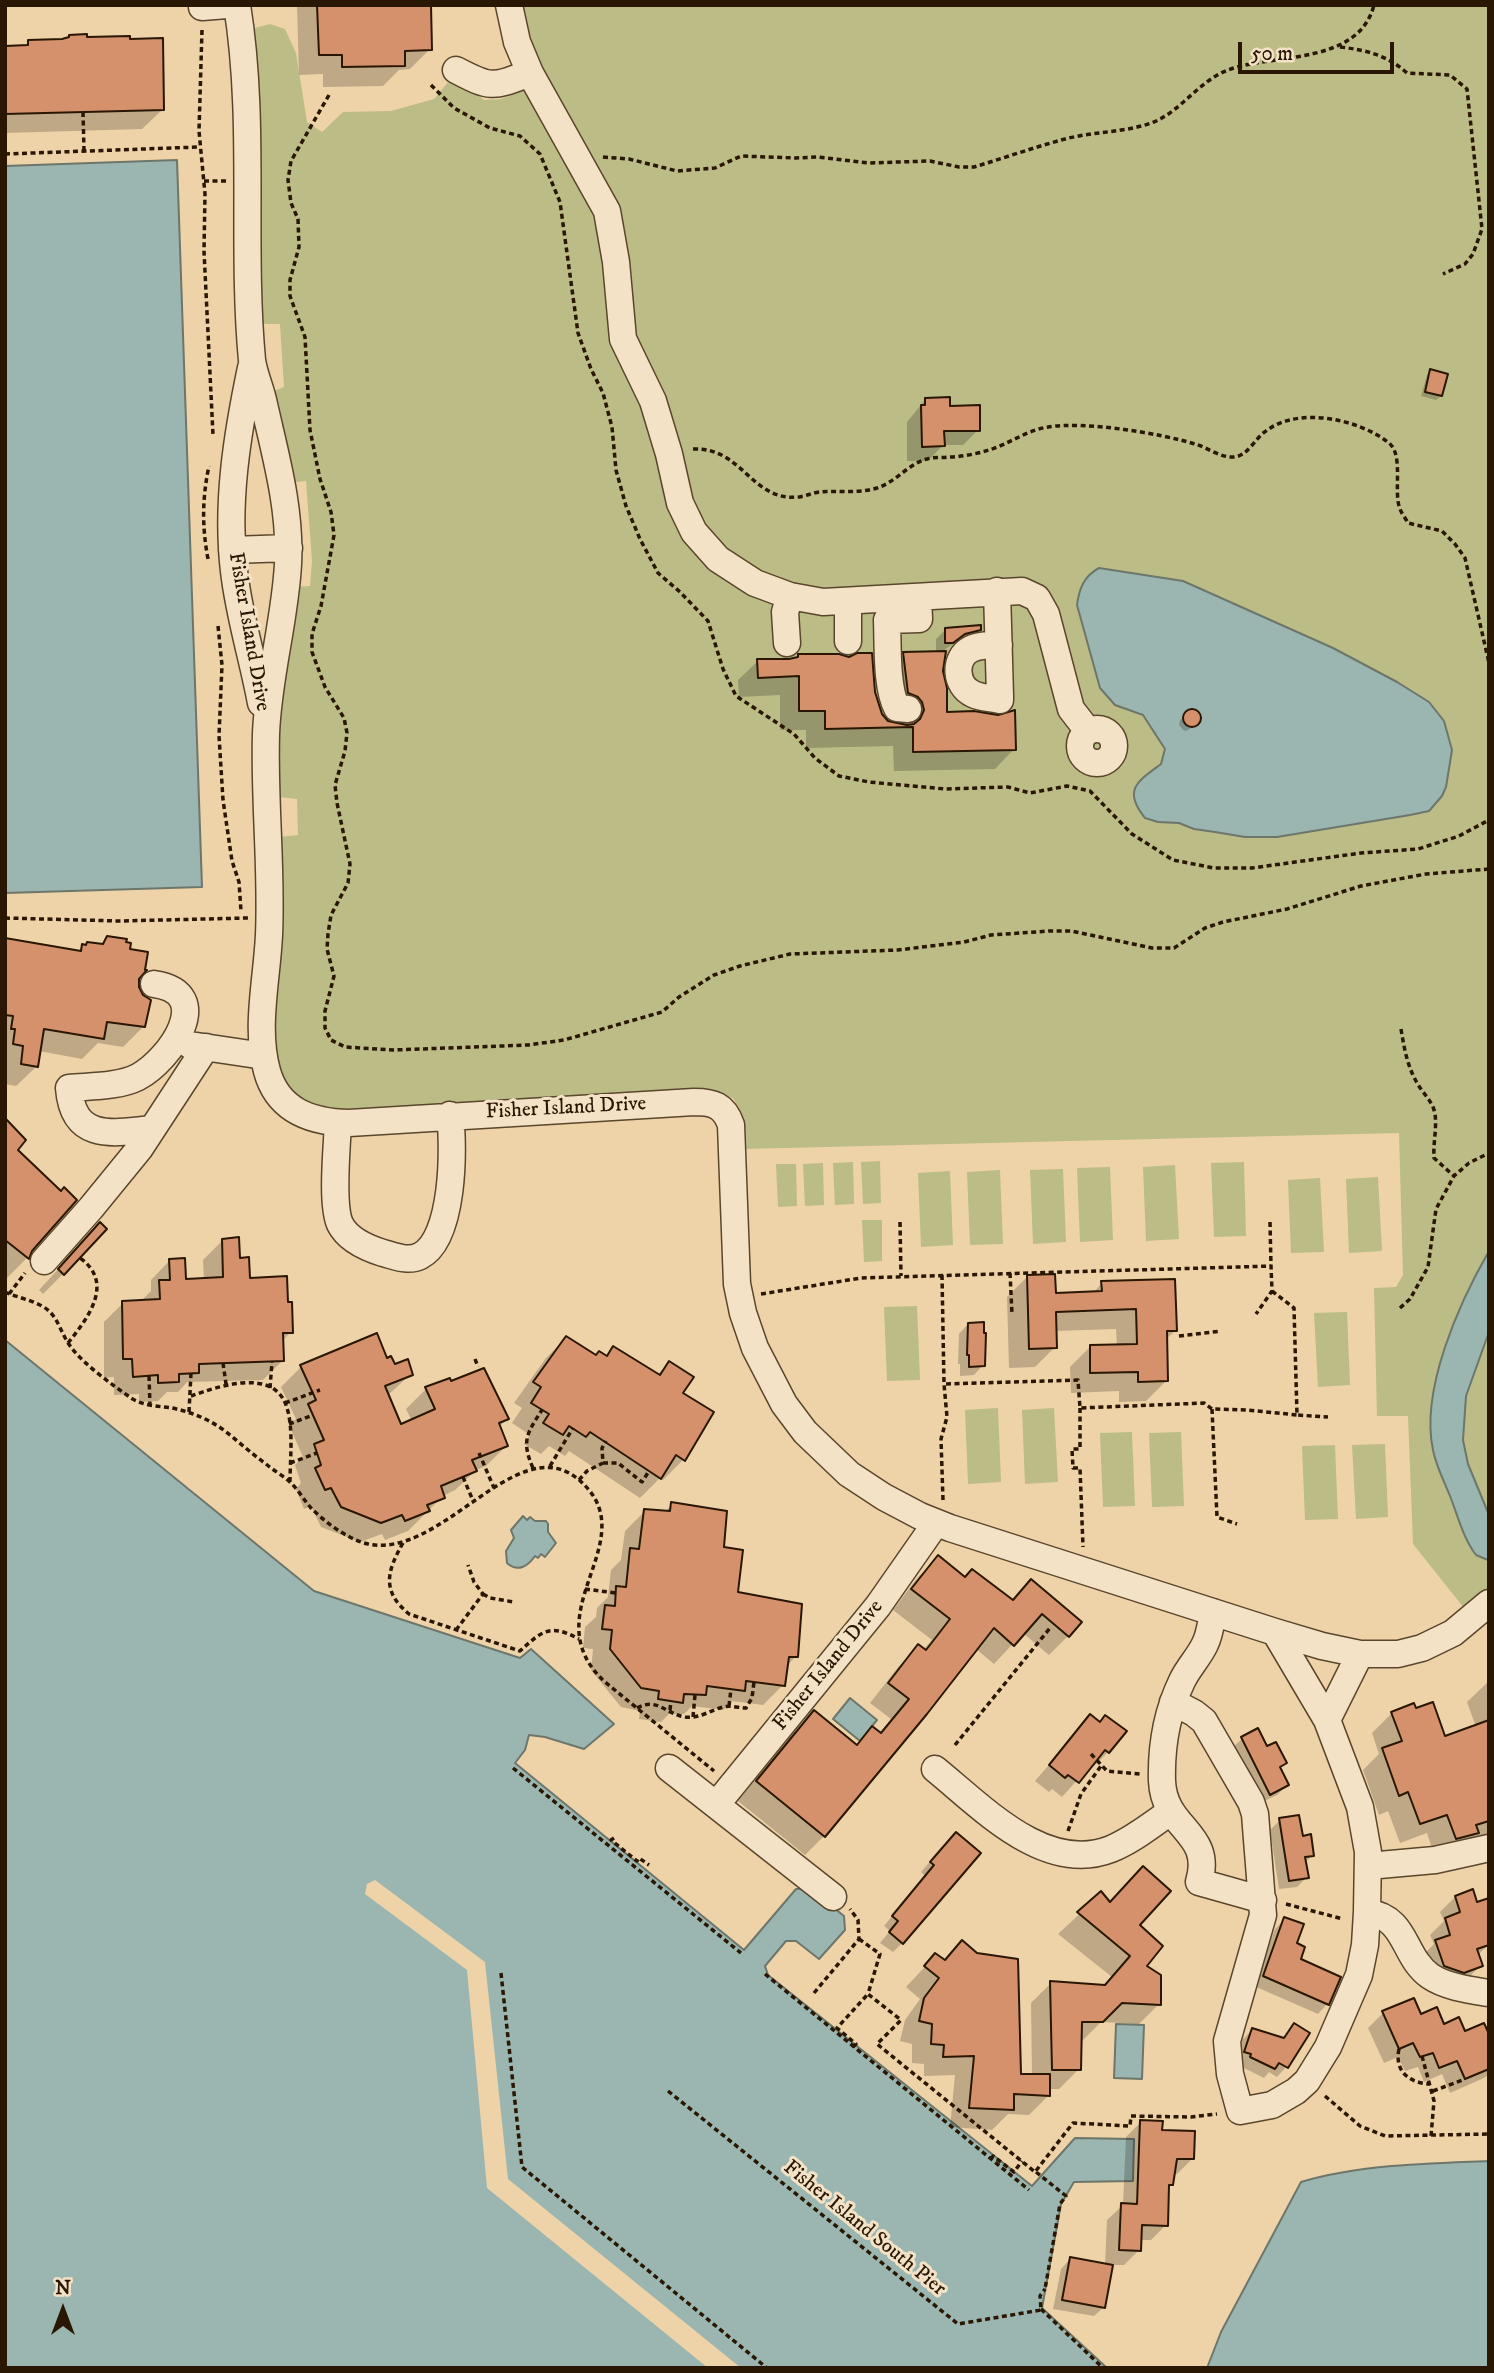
<!DOCTYPE html>
<style>
body{margin:0}
#map{position:relative;width:1494px;height:2373px;overflow:hidden;background:#eed3a8;font-family:"IM FELL DW Pica",serif}
canvas{display:block}
.frame{position:absolute;inset:0;border:7px solid #291703;pointer-events:none}
.north{position:absolute;left:28px;top:2275px;width:70px;height:70px;-webkit-text-stroke:5px #f4e2c6;paint-order:stroke;rotate:0deg;font-size:19px;font-weight:700;line-height:28px;text-align:center;color:#291703}
.north::after{content:'';display:block;margin:auto;width:24px;height:32px;background:#291703;clip-path:polygon(50% 0,100% 100%,50% 72%,0 100%)}
.scale{position:absolute;left:1238px;top:42px;width:156px;height:32px;box-sizing:border-box;border:4px solid #291703;border-top:0;padding-left:9px;font-size:21px;line-height:24px;white-space:nowrap;color:#291703;-webkit-text-stroke:5px #f4e2c6;paint-order:stroke}
</style>
<div id="map">
<canvas width="1494" height="2373"></canvas>
<div class="frame"></div>
<div class="north">N</div>
<div class="scale">50 m</div>
</div>
<script>
const g = document.querySelector('canvas').getContext('2d');
g.lineJoin = 'round';
function fill(path, color) { g.fillStyle = color; g.fill(path, 'evenodd'); }
function strokePath(path, color, width, dash) { g.strokeStyle = color; g.lineWidth = width; g.lineCap = dash ? 'butt' : 'round'; g.setLineDash(dash || []); g.stroke(path); }
function drawText(font, color, halo, rows, align = 'center') {
  g.font = font + ' "IM FELL DW Pica",serif'; g.lineWidth = 6; g.setLineDash([]); g.textBaseline = 'middle'; g.strokeStyle = halo; g.fillStyle = color; for (const [text, x, y, turn = 0] of rows) {
    g.save(); g.translate(x, y); g.rotate((+turn || 0) * Math.PI / 180); g.textAlign = isNaN(turn) ? turn : align; if (halo) g.strokeText(text, 0, 0); g.fillText(text, 0, 0); g.restore();
  }
}
fill(new Path2D(`
 M517 5H1489V1592L1468 1613 1413 1544 1408 1416H1377L1374 1288 1396 1287 1403 1275 1399 1133 743 1149 740 1110 733 1098 716 1092 372 1115 315 1111 283 1085 272 1053 279 837 298 835 297 799 278 797 276 720 292 587 310 586 312 561 306 481 288 483 269 393 284 387 280 324H262L255 28 270 24 285 29 296 53 307 122 322 132 343 112 391 111 434 99 449 81 468 85 484 100 501 99 525 90Z
 M880 1161 881 1203 863 1204 861 1162Z
 M853 1162 854 1204 835 1205 833 1163Z
 M1244 1162 1246 1236 1214 1237 1211 1163Z
 M823 1163 824 1205 805 1206 803 1164Z
 M796 1164 797 1206 778 1207 776 1164Z
 M1175 1165 1179 1239 1146 1241 1143 1167Z
 M1110 1167 1113 1240 1080 1242 1077 1168Z
 M1063 1169 1066 1242 1033 1244 1030 1170Z
 M1000 1170 1003 1244 970 1245 967 1172Z
 M950 1171 953 1245 921 1247 918 1173Z
 M1378 1177 1382 1251 1349 1253 1346 1179Z
 M1320 1178 1324 1252 1291 1253 1288 1180Z
 M862 1220H882V1261L864 1262Z
 M917 1306 920 1380 887 1381 884 1307Z
 M1347 1312 1350 1385 1318 1387 1314 1313Z
 M998 1408 1001 1482 968 1484 965 1410Z
 M1054 1408 1058 1482 1025 1484 1022 1410Z
 M1132 1432 1135 1506 1103 1507 1100 1433Z
 M1181 1432 1184 1506 1152 1507 1149 1433Z
 M1385 1444 1388 1517 1356 1519 1352 1445Z
 M1335 1445 1338 1519 1305 1520 1302 1446Z`), '#bbbc86');
const water = new Path2D(`
 M177 160 202 887 5 893V166Z
 M1099 568 1183 581 1333 648 1397 682 1429 702 1444 721 1452 750 1446 787 1442 796 1429 811 1410 815 1277 837H1245L1215 832 1194 829 1179 823 1158 822 1145 818C1122 790 1138 781 1161 764L1165 749 1143 715 1115 705 1100 688 1077 605C1079 589 1084 576 1099 568Z
 M1489 1251V1332L1466 1396 1463 1440 1468 1464 1489 1515 1488 1560 1476 1555C1463 1538 1458 1516 1450 1496 1444 1481 1436 1466 1433 1450 1420 1390 1459 1303 1489 1251Z
 M5 1340 314 1591 520 1658 531 1649 614 1724 584 1749 545 1737 529 1735 525 1750 515 1763 744 1950 796 1889 809 1888 844 1916 845 1930 819 1959 796 1941H786L765 1966 768 1975 1032 2186 1075 2138 1134 2139 1133 2181 1074 2182 1061 2204 1042 2308 1107 2368H5Z
 M523 1516 527 1520 530 1517 535 1521H546L548 1524V1532L556 1543 545 1557 541 1554 538 1558 535 1556C528 1566 518 1573 507 1563L506 1551 514 1538 511 1530Z
 M850 1698 877 1720 860 1741 833 1719Z
 M1116 2024 1144 2025 1142 2079 1114 2078Z
 M1489 2161V2368H1207L1221 2332 1301 2182C1358 2165 1429 2163 1489 2161Z`);
fill(water, '#9bb6b0');
strokePath(water, '#6d766b', 2);
fill(new Path2D(`
 M375 1880 485 1962 508 2179 741 2368H708L487 2188 467 1970 365 1894 367 1884Z`), '#eed3a8');
fill(new Path2D(`
 M297 5H429L430 49 410 69 399 70 383 86 323 87V74L299 75Z
 M70 37H129L163 109 142 129 5 133V48L23 47 28 42 63 41Z
 M1431 371 1441 396 1436 400 1421 396 1427 375Z
 M925 400 948 408 978 430 963 445H943L928 461H907V422Z
 M946 629H979L969 639 953 644 944 650 941 671 946 714 1014 749 995 769 894 771 893 746 806 748V730H780V695L739 697 738 680 758 661 796 659 799 656 874 692 881 715 887 723 904 726 898 716 885 674 904 654 936 653V639Z
 M1191 711 1197 712 1200 717 1199 723 1186 731 1183 730 1179 725 1180 720Z
 M108 938 138 978 143 1027 123 1047 98 1043 82 1059 39 1051 37 1066 16 1086 5 1084V940L77 952 87 944 101 946Z
 M5 1127 15 1150 31 1250 27 1258 7 1278 5 1277Z
 M100 1224 63 1274 43 1294 39 1290Z
 M223 1240 238 1260 249 1280 286 1304 291 1332 281 1342 282 1361 263 1380 187 1382 178 1392H167L158 1401 139 1402V1394L114 1395V1377L104 1378V1322L123 1303 140 1302 151 1291V1280L170 1260 184 1281 204 1280 203 1260Z
 M1027 1277 1054 1295 1092 1294 1102 1283 1175 1331 1165 1340 1166 1381 1146 1401 1119 1402V1391L1071 1393 1070 1367 1090 1347 1117 1346 1116 1329 1055 1331V1347L1035 1367 1009 1368 1007 1297Z
 M968 1324 983 1365 974 1375 960 1376V1364H958L959 1334Z
 M566 1338 596 1357H605L614 1348 657 1375 669 1363 681 1394 683 1460 663 1480 660 1478 640 1498 569 1451 565 1456 549 1446 541 1454 524 1444 530 1435 512 1423 522 1408 514 1403 546 1358Z
 M386 1360 411 1374 387 1396 400 1426 412 1421 406 1409 426 1389 449 1380 507 1419 499 1427 506 1446 486 1466 476 1470 455 1490 443 1496 408 1531 385 1540 382 1534 360 1542 321 1527 311 1506 304 1509 296 1489 301 1483 295 1465 303 1457 289 1425 296 1419 281 1387 301 1367Z
 M672 1504 722 1549 737 1594 796 1656 786 1667 783 1685 763 1705 732 1701 723 1710 692 1706 684 1714H669L661 1722 639 1719 640 1711 621 1707 591 1670 593 1649 583 1648 585 1627 596 1617 597 1608 608 1597 611 1570 621 1560 625 1531 645 1511 664 1513Z
 M938 1558 965 1579 1011 1602 1031 1582 1068 1636 1049 1655 1023 1633 994 1664 976 1649 824 1836 805 1855 738 1801 795 1731 814 1712 856 1745 872 1729 879 1734 891 1719 870 1703 899 1666 919 1647 923 1650 932 1640 893 1610 918 1577Z
 M1489 1681V1839L1435 1858 1427 1833 1400 1843 1388 1811 1379 1815 1363 1770 1379 1754 1372 1733 1392 1713 1444 1738 1476 1727 1467 1702Z
 M1090 1717 1108 1752 1093 1767 1091 1765 1062 1797 1052 1789 1049 1792 1035 1781Z
 M1242 1739 1266 1749 1285 1763 1279 1769 1287 1785 1277 1795 1260 1803 1232 1748Z
 M1280 1820 1301 1838 1313 1855 1304 1863 1307 1877 1297 1887 1279 1889 1270 1830Z
 M946 1843 902 1943 893 1952 880 1943 890 1931 884 1926 925 1876 921 1872Z
 M1101 1894 1109 1904 1138 1925 1145 1966 1159 2004 1139 2024 1101 2022 1081 2042 1079 2069 1059 2089H1048L1049 2095 1029 2115 1008 2114 992 2130 950 2127 955 2075 924 2076V2064L912 2063V2044L900 2041 905 2020 920 1999 906 1987 936 1955 944 1961 962 1942 1019 2076H1032L1031 2003 1051 1983 1103 1987 1112 1977 1058 1934Z
 M1455 1897 1476 1904 1489 1944 1478 1955 1481 1965 1466 1980 1448 1987 1421 1957 1434 1944 1430 1935 1444 1921 1440 1912Z
 M1285 1919 1299 1960 1327 2004 1318 2014 1254 1986 1275 1929Z
 M1383 2013 1420 2016 1464 2034 1489 2038V2074L1484 2078 1450 2093 1442 2074 1424 2082 1418 2067 1405 2071 1398 2057 1384 2063 1368 2028Z
 M1294 2025 1308 2033 1286 2067 1277 2077 1269 2072 1264 2078 1242 2067 1243 2063 1236 2061 1242 2040 1252 2030 1282 2039Z
 M1141 2122 1160 2132 1192 2159 1177 2174H1172L1171 2185 1167 2189 1166 2225 1151 2240H1140L1139 2250 1124 2265H1111L1104 2307 1094 2316 1053 2309 1061 2269 1070 2259 1105 2265 1107 2220 1123 2205 1126 2137Z`), '#0003');
const building = new Path2D(`
 M317 5H431L432 50 405 51V66L342 67V55H319Z
 M87 34V37L130 36V39L163 38 164 110 5 114V46L28 45V40L62 39 69 37V35Z
 M1430 369 1448 374 1442 396 1425 392Z
 M950 397V406L980 405V431H944L945 446 922 447 921 405H925V398Z
 M981 625V630L965 634 953 643H945V628Z
 M946 651 943 671 947 688V712L974 711 998 715 1015 710 1016 750 913 752V727L825 729V711H799V676L758 678 757 659H789L798 657V654H839L849 657 857 653H872L875 692 882 714 888 721 907 725 914 724 920 719 924 710 922 702 918 697 908 693 903 652Z
 M1183 718a9 9 0 1 1 18 0a9 9 0 1 1-18 0Z
 M107 936 127 939 126 942 131 943 130 949 148 952 145 970H147L139 979V987L143 995 151 1000 145 1027 107 1022 104 1039 44 1029 38 1067 21 1064 23 1046 13 1044 15 1029H11L13 1016 5 1015V938L81 951 82 944 86 945 87 942 103 944Z
 M5 1118 26 1140 18 1150 61 1191 64 1187 77 1200 32 1251 29 1259 5 1240Z
 M100 1222 107 1229 64 1275 58 1269Z
 M239 1237 240 1258 249 1257 250 1278 287 1276 288 1302H292L293 1333H283L284 1361 199 1364V1373L179 1374V1382L158 1383V1375L133 1377 132 1359H123L122 1301 160 1299 159 1280H170L169 1259 185 1258 186 1279 223 1277 222 1239Z
 M1055 1274 1056 1293 1102 1291 1101 1281 1175 1279 1177 1331H1167L1168 1381 1138 1382V1372L1090 1373V1345L1137 1344 1136 1309 1056 1312 1057 1348 1029 1349 1027 1275Z
 M984 1322V1333H986L985 1366 969 1367V1355H967L968 1323Z
 M377 1333 387 1358 391 1356 395 1364 408 1359 413 1375 385 1386 401 1424 435 1409 425 1387 450 1378 451 1381 484 1368 509 1419 499 1423 508 1446 472 1460 477 1471 441 1486 445 1498 427 1505 430 1511 405 1521 402 1515 381 1523 341 1507 331 1488 325 1490 315 1468 321 1465 314 1444 324 1440 308 1404 316 1400 300 1365Z
 M566 1336 596 1355 599 1351 607 1356 613 1346 660 1375 669 1361 694 1377 683 1393 714 1412 685 1461 676 1455 661 1479 590 1432 586 1437 569 1426 563 1435 543 1423 549 1414 531 1403 541 1387 533 1382Z
 M671 1502 727 1511 724 1547 743 1550 738 1592 802 1604 798 1657H789L785 1686 746 1681 745 1691 707 1686 706 1695 684 1694 683 1703 658 1699 659 1691 641 1688 610 1649 612 1630 602 1629 605 1605 615 1606 616 1586 626 1587 630 1548 639 1549 644 1509 670 1511Z
 M938 1555 965 1577 972 1569 1013 1600 1031 1579 1082 1622 1069 1637 1042 1614 1014 1646 994 1628 927 1714 825 1837 756 1781 814 1710 857 1745 872 1726 881 1733 909 1699 888 1683 918 1644 926 1650 950 1619 911 1589Z
 M1433 1702 1445 1736 1489 1720V1821L1476 1825 1479 1833 1456 1839 1447 1815 1420 1824 1408 1792 1399 1796 1382 1748 1402 1741 1391 1712 1414 1703 1416 1708Z
 M1090 1714 1100 1722 1105 1715 1127 1731 1109 1753 1105 1750 1079 1783 1068 1775 1065 1778 1049 1765Z
 M1258 1728 1267 1746 1276 1742 1287 1763 1280 1767 1289 1785 1270 1795 1241 1737Z
 M1299 1815 1303 1836 1311 1834 1314 1856 1305 1857 1309 1878 1289 1881 1279 1818Z
 M956 1832 981 1853 903 1944 889 1932 898 1921 892 1916 934 1865 930 1862Z
 M1143 1866 1171 1891 1140 1925 1163 1946 1147 1966 1161 1975V2005L1122 2003 1103 2022H1082L1081 2070H1052L1050 1981 1105 1985 1130 1956 1077 1912 1101 1891 1110 1902Z
 M1473 1889 1477 1902 1489 1898V1945L1477 1949 1483 1966 1464 1973 1444 1966 1435 1940 1450 1935 1445 1918 1460 1912 1455 1896Z
 M1284 1917 1304 1924 1297 1943 1305 1947 1301 1959 1341 1977 1329 2005 1263 1976Z
 M962 1940 977 1953 1018 1959 1021 2074H1050V2096L1014 2094V2110L969 2108 974 2056 943 2057 944 2045 931 2044 932 2024 919 2021 924 1998 939 1978 924 1966 935 1953 945 1960Z
 M1414 1998 1421 2014 1437 2007 1444 2024 1459 2017 1465 2031 1484 2023 1489 2034V2069L1465 2079 1457 2061 1439 2068 1433 2053 1420 2057 1413 2043 1399 2049 1382 2011Z
 M1294 2023 1310 2033 1288 2068 1279 2063 1275 2069 1250 2057 1251 2054 1244 2052 1252 2028 1284 2038Z
 M1140 2120 1163 2121 1162 2130 1195 2131 1194 2159H1177L1173 2185H1169L1168 2226 1142 2225 1141 2251 1119 2250 1121 2203 1137 2204Z
 M1070 2257 1113 2265 1105 2308 1062 2300Z`);
fill(building, '#d5916b');
strokePath(building, '#291703', 2);
const minor = new Path2D(`
 M237 5C256 122 241 243 252 360 254 374 260 387 263 400 275 454 291 508 288 564 285 621 268 677 266 734 264 801 272 868 269 935 267 979 255 1028 267 1071 278 1111 311 1122 349 1123L694 1102C713 1102 724 1105 731 1125L737 1284 743 1313 755 1348 784 1404 805 1432 849 1474 884 1497 920 1516 950 1528 1275 1632 1322 1646 1360 1654H1398L1422 1648 1453 1633 1489 1603
 M509 5 517 42 530 73 607 211 616 262 623 339 653 401 669 454 680 503 694 532 718 559 755 583 790 596 823 602 1022 591 1037 598 1046 614 1071 709 1088 731
 M202 7 227 5
 M456 70C492 89 493 87 530 73
 M251 368C237 435 226 503 234 571 239 616 253 659 261 703
 M232 550 289 548
 M997 591 1000 696V700C991 698 981 698 973 694 955 686 953 658 971 649 979 645 990 645 999 645
 M848 601V641
 M787 643 785 612 790 596
 M908 709 897 708C886 688 888 644 887 620L919 619 918 597
 M1080 746a17 17 0 1 1 34 0a17 17 0 1 1-34 0Z
 M190 1045 264 1056
 M338 1123C337 1147 331 1204 340 1224 348 1240 367 1248 383 1253 395 1256 408 1262 420 1256 454 1239 454 1148 450 1115
 M151 1129C110 1134 73 1140 69 1088 90 1086 118 1087 138 1077 170 1060 217 993 154 984
 M44 1261 91 1208 140 1148 206 1047
 M1213 1612C1211 1623 1210 1634 1205 1644 1199 1657 1188 1668 1182 1681 1167 1712 1161 1746 1162 1781 1164 1830 1214 1832 1199 1882L1263 1900
 M1173 1702 1194 1713 1204 1721 1251 1802 1255 1814 1263 1915 1227 2041 1230 2074 1240 2111 1272 2105 1296 2091 1307 2081 1328 2047 1359 1975 1365 1945 1367 1912 1368 1852 1360 1807 1327 1720 1275 1632
 M1327 1720 1360 1654
 M669 1768 833 1897
 M935 1769C982 1807 1045 1875 1111 1849 1133 1840 1151 1825 1170 1812
 M716 1805 878 1606 936 1523
 M1368 1866 1435 1860 1489 1848
 M1367 1912C1408 1918 1402 1956 1430 1976 1446 1987 1470 1990 1489 1993`);
strokePath(minor, '#5a462c', 29);
strokePath(new Path2D(`
 M202 30 199 131 205 194 204 251 213 435
 M1340 47C1366 50 1387 55 1407 73L1450 75 1467 89 1482 229 1473 254 1465 264 1443 274
 M431 85 454 108 490 128 520 136 540 154 560 202 578 333 591 369 603 393 612 427 616 470 626 506 640 539 658 573 680 592 708 621 723 669 736 696 794 734 815 758 839 776 869 782 945 789 1008 787 1030 793 1067 786 1090 791 1132 834 1173 860 1214 868H1252L1361 853 1418 849 1459 836 1489 820
 M329 95 291 161 288 180 291 203 298 219 299 247 290 280V296L305 337 310 430 320 479 331 512 334 535 321 606 312 634V652L325 687 344 718 347 733 345 751 335 785 337 803 350 864 348 883 331 915 328 934 327 949 334 976 325 1011V1028L331 1040 345 1047 394 1050 528 1045 564 1040 662 1012 679 997 714 975 740 966 790 954 898 950 964 942 991 935 1049 931H1071L1152 948H1174L1205 928 1223 922 1287 909 1361 886 1426 874 1489 869
 M83 112 84 151
 M5 154 199 147
 M603 157 629 159 677 171 715 168 741 156 796 158 818 157 868 163 930 161 959 167H974C1004 158 1035 147 1065 139 1095 131 1125 133 1154 122 1182 110 1199 81 1228 70 1273 53 1358 66 1374 5
 M204 181H226
 M693 449C743 447 751 502 799 497 806 496 812 493 819 492 838 490 858 494 877 488 896 482 908 464 927 459 933 457 941 458 948 457 961 457 976 454 989 450 1009 444 1027 430 1048 427 1084 421 1159 433 1195 444 1207 447 1220 458 1234 457 1248 456 1255 438 1266 431 1298 406 1359 419 1389 443 1404 455 1393 492 1400 509 1402 514 1406 519 1408 523L1442 531 1455 544 1465 558 1489 663
 M208 559C202 527 202 499 209 466
 M218 626 222 665 219 736 223 800 232 861 239 882 241 911
 M1489 747V761
 M5 918 119 921 248 918
 M1401 1029C1404 1047 1407 1065 1416 1081 1422 1093 1433 1101 1435 1114 1437 1129 1433 1143 1434 1158L1454 1176
 M900 1222 901 1276
 M1270 1222 1271 1266
 M1010 1273 1012 1314
 M942 1275 944 1384
 M1272 1291 1294 1308 1297 1415 1328 1417
 M5 1292C18 1298 38 1301 49 1311 59 1320 62 1336 71 1347 84 1365 113 1385 131 1398 143 1406 158 1406 172 1408 191 1412 209 1419 225 1431 239 1442 252 1454 266 1464 274 1471 284 1476 291 1483 299 1491 304 1500 311 1508 325 1522 345 1537 364 1543 440 1564 515 1428 578 1479 650 1539 529 1612 605 1682L714 1771
 M9 1294 25 1273
 M761 1294 861 1278 1271 1266 1272 1291 1256 1314
 M1400 1308 1410 1299 1428 1267 1436 1209 1454 1176 1469 1163 1489 1153
 M1179 1336 1221 1331
 M68 1343C88 1318 115 1283 80 1258
 M475 1359 478 1367
 M223 1363 226 1384
 M149 1376 150 1405
 M270 1388 272 1362
 M191 1396C217 1387 272 1367 286 1405 294 1427 290 1458 290 1482
 M285 1403 320 1390
 M1080 1408V1449H1072L1073 1468H1080L1083 1547
 M1212 1409 1217 1517 1237 1524
 M189 1412 191 1373
 M289 1424 313 1415
 M479 1453 494 1488
 M290 1463 317 1453
 M603 1463H618L642 1482 649 1471
 M550 1466 573 1428
 M533 1468C521 1441 527 1433 542 1410
 M463 1477 474 1503
 M579 1480 587 1471 603 1463 602 1448 606 1441
 M943 1500 941 1439 947 1417 944 1384 1078 1380 1080 1408 1204 1403 1212 1409 1247 1410 1297 1415
 M403 1543C387 1571 381 1591 409 1614L520 1651C542 1631 550 1623 579 1639
 M585 1589 616 1593
 M483 1594 490 1598 514 1602
 M456 1630 483 1594 474 1582 468 1565
 M729 1706 731 1689
 M637 1708C657 1697 666 1714 685 1717 699 1719 711 1710 723 1707 731 1705 739 1708 746 1708L752 1698 754 1682
 M670 1710 671 1701
 M693 1717 695 1695
 M955 1745 1050 1628
 M1091 1754 1107 1771 1140 1774
 M513 1768 741 1953
 M1068 1831 1081 1794 1101 1766
 M614 1838 611 1840 637 1861 639 1858 649 1865
 M1286 1904 1343 1919
 M859 1939 880 1954 868 1994 901 2020 877 2044 1035 2172 1073 2123 1130 2126 1131 2116 1191 2117 1217 2114
 M501 1973 522 2167 767 2368
 M765 1974 1029 2190
 M814 1993 859 1939 858 1920 850 1909
 M853 2047 856 2044 837 2028 868 1994
 M1399 2049C1394 2072 1410 2083 1430 2084
 M1422 2056 1434 2101 1431 2136
 M668 2091 958 2324 1041 2310 1040 2296 1045 2289
 M1433 2091 1465 2079
 M1325 2096 1360 2126 1385 2136 1489 2134
 M991 2159 993 2156 1014 2172 1022 2161
 M1036 2172 1066 2196 1060 2204 1045 2289
 M1041 2309 1103 2368`), '#291703', 3.5, [5, 3.5]);
strokePath(minor, '#f4e2c6', 26);
drawText('21px', '#291703', '#f4e2c6', [
 ["Fisher Island Drive",248,632,80],
 ["Fisher Island Drive",566,1109,-3],
 ["Fisher Island Drive",829,1666,-51],
 ["Fisher Island South Pier",864,2229,39]
]);
</script>
